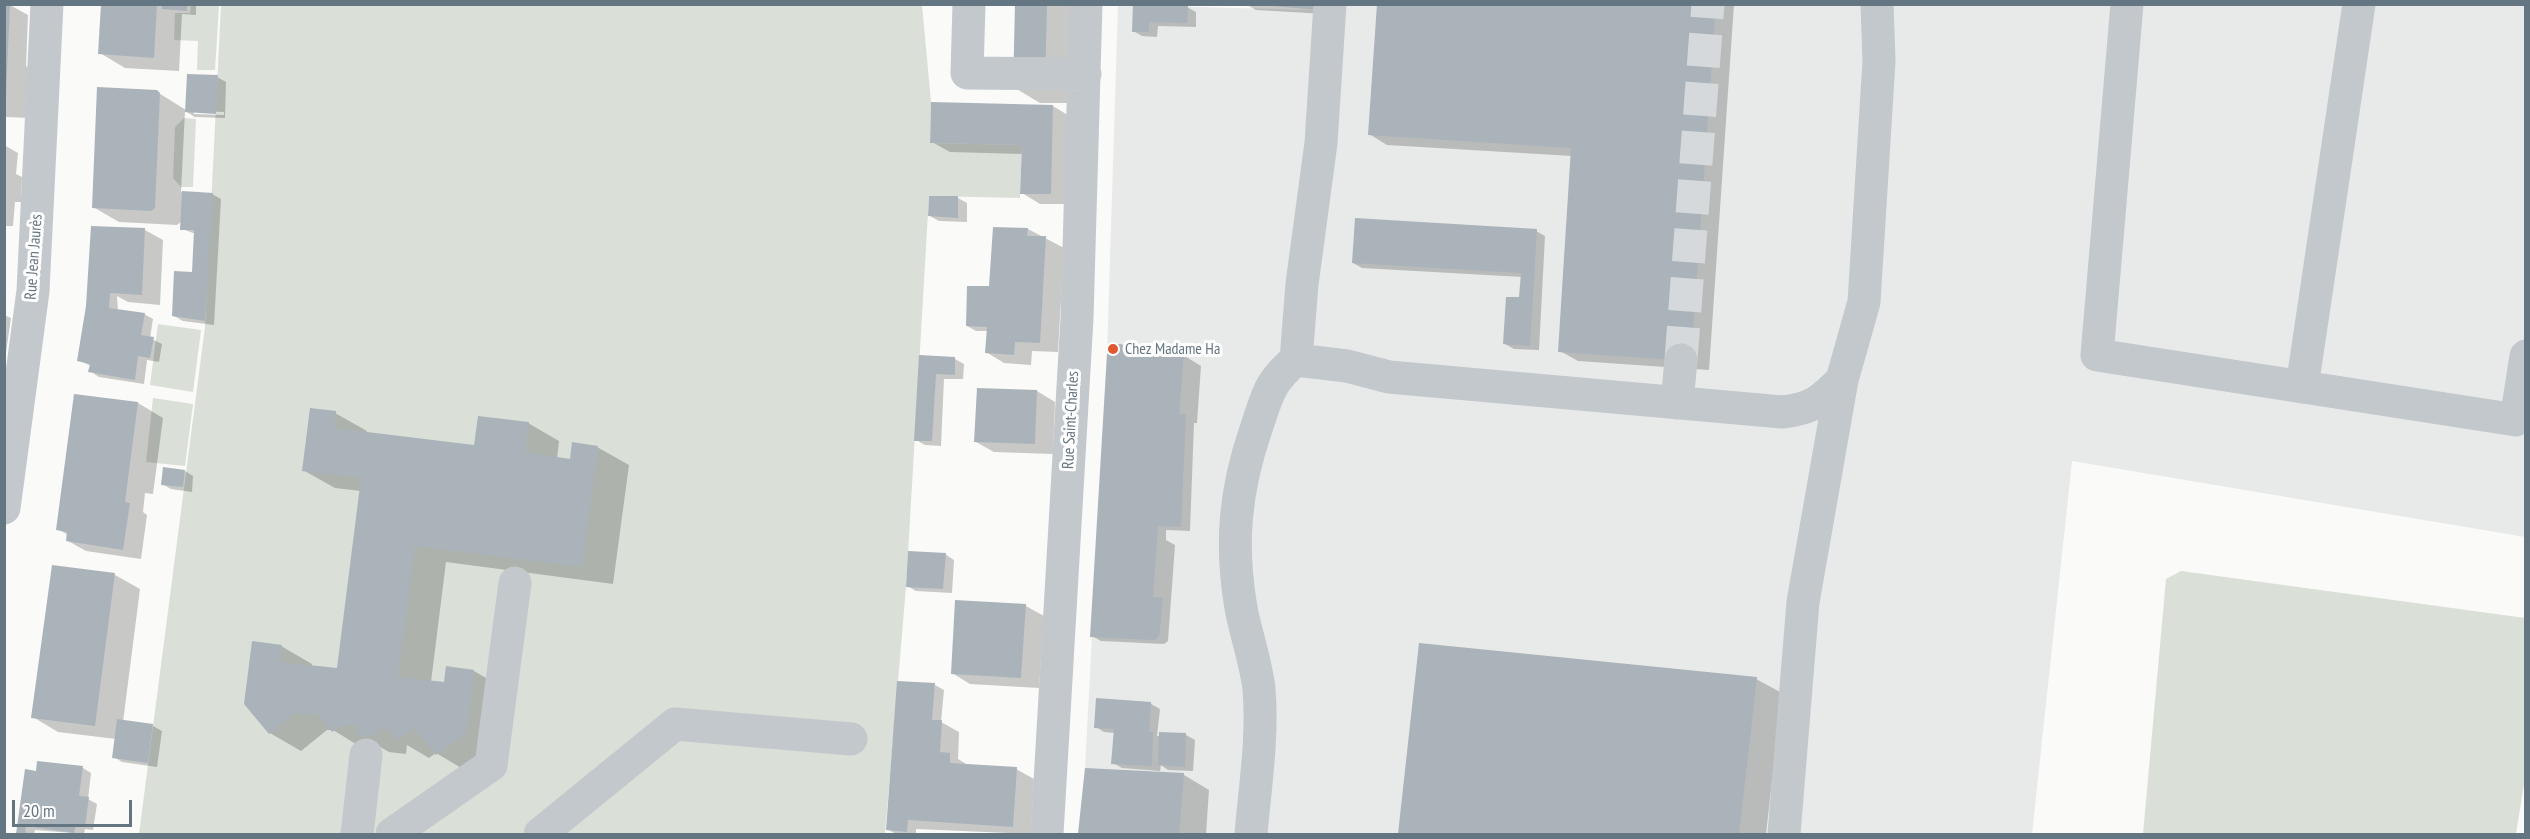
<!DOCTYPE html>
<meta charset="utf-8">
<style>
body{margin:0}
#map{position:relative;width:2530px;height:839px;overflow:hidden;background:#fafaf8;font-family:"PT Sans Narrow",sans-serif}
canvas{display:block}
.frame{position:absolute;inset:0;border:6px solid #657683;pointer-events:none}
.scale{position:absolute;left:12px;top:800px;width:120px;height:27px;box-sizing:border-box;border:3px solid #657683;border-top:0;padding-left:8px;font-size:18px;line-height:21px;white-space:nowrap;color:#657683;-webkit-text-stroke:4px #fff;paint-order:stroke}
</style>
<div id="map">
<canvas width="2530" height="839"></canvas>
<div class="frame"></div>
<div class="scale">20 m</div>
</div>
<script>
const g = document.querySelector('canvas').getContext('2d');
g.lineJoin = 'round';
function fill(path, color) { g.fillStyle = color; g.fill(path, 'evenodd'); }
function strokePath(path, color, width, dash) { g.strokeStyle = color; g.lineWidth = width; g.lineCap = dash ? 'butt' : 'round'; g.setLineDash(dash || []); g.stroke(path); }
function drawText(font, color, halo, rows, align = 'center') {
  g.font = font + ' "PT Sans Narrow",sans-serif'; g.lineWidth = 6; g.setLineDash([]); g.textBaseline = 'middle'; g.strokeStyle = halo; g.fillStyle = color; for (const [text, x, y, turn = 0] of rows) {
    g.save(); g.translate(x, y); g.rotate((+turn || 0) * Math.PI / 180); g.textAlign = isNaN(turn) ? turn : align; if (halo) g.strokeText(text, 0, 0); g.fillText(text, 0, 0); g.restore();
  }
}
fill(new Path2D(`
 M1317 4 2525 5V537L2072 461 2032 834H1078L1085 768 1107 354 1118 5 1316 10Z`), '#e8e9e9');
fill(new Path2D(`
 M191 5H219L215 70H197L198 41 174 40 175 13H190Z
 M221 5H922L931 102 930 143 1022 145 1020 194V198L929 196 906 587 885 834H139L205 327Z
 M184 118 196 119 193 187H181L173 178 175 127Z
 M158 324 201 330 193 392 150 385Z
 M153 398 193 404 185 466 146 462Z
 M2181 571 2525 618 2526 771 2516 834H2143L2166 579Z`), '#dadfd7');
fill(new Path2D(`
 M4 4 10 5 28 15 26 66 33 70 31 118 4 117Z
 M103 4 196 5V15L182 14 179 71 125 68 100 53Z
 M1016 4H1073L1070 103H1040L1015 88Z
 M1326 4 1325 14 1256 10 1247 5Z
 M1379 4H1734L1709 370 1578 361 1560 351 1572 156 1387 145 1369 134Z
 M1134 6 1187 7 1196 12V27L1158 26 1157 37 1142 36 1133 31Z
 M217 77 226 82 225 118 195 117 185 111 181 192 212 194 221 199 214 325 183 321 174 316 193 274 196 234 182 229V221L177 225 119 222 93 207 157 92 186 110ZM194 111 224 112V115L194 114Z
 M1053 106 1071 117 1069 204H1040L1022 193 1023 154 950 152 932 142Z
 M4 145 18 153 16 174 22 177 21 202H15L13 226H4Z
 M958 198 967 203V222L939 221 930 216Z
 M92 228 145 230 163 240 160 305 128 302 117 296 118 311 144 314 153 319 150 338 162 344 159 362 147 360 144 384 99 377 90 371 91 366 78 360 88 306Z
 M1028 229 1064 248 1058 352 1032 351 1031 365 1004 363 986 352 988 331H976L967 326Z
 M1536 231 1545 236 1539 350 1514 349 1505 344 1521 299 1522 277 1362 268 1353 263Z
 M4 315 11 318 4 367Z
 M1183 355 1201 366 1197 423H1194L1190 531 1166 530V540L1175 545 1168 641 1164 644 1101 641 1092 636Z
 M920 357 955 359 964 364 963 379H944L941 446 925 445 916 440Z
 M978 389 1037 391 1055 402 1053 454 994 452 976 442Z
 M138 403 163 418 153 494 145 493 143 512 147 515 141 559 86 551 68 541V535L58 529Z
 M335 413 367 431 366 433 476 447 528 423 559 441 557 459 571 461 597 447 629 465 613 584 446 562 431 682 445 684 474 671 505 689 497 752 468 772 436 753 429 758 407 745 406 754 389 752 373 743 364 749 333 730H327L301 751 270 733 281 646 312 664V667L338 670 361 491 335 488 303 470Z
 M185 471 193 476 192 492 171 489 162 484Z
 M945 554 954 560 952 593 916 591 907 586Z
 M115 575 140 589 123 722 153 726 162 731 157 767 122 762 114 757 116 739 58 732 33 717Z
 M1026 606 1044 616 1039 688 970 684 952 673Z
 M1420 645 1756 679 1782 693 1766 834H1400Z
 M935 685 944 690 941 722 959 732 958 759 968 765 1016 769 1034 779 1031 834 916 829V834H896L887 829Z
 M1151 704 1160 709 1157 736 1186 735 1195 740 1193 771 1168 770 1161 765 1160 771 1122 768 1113 763 1115 733 1104 732 1096 727Z
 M83 768 91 773 88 799 97 804 93 830 85 829 84 834 35 830 34 834H18L26 771 37 773Z
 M1086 769 1184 775 1209 790 1206 834H1080Z`), '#0003');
fill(new Path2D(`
 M4 4H10L6 95H4Z
 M101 4H157L154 58 98 54Z
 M162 4H187V11L162 9Z
 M1015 4H1047L1045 89H1013Z
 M1133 4 1188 6 1187 23 1149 22V32H1132Z
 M1251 4H1317V10Z
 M1377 4H1716L1691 361 1558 352 1571 148 1368 135Z
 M187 74 218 75 216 114 185 112Z
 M97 87 157 90 160 93 155 208 151 211 92 208Z
 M931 102 1053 105 1051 194H1020L1022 145 930 143Z
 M182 191 213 193 205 321 172 316 174 271 192 272 194 230H180Z
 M929 196H958V218L928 216Z
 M1355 218 1537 229 1530 346 1503 344 1506 297H1519L1521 273 1352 263Z
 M91 226 145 228 142 295 110 293 109 308 145 313 141 335 154 337 150 358 138 356 135 380 88 372 90 364 77 361 86 306Z
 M993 227 1028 228 1027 236H1046L1040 343 1015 342 1014 355 985 353 987 327 966 326 967 286H989Z
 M1119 344 1184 354 1179 414H1186L1181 527 1158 526 1153 597 1163 598 1159 636 1155 640 1090 637 1107 354Z
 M919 355 955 357V375L936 374 932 441H914Z
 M977 388 1037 390 1035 444 974 442Z
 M74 394 138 402 125 502 130 503 123 550 66 541 67 532 56 530Z
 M310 408 336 411 334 428 474 445 478 416 529 422 525 452 570 459 572 442 598 446 582 567 415 546 398 677 444 682 446 666 474 670 466 734 436 755 414 728 397 741 389 730 376 729 375 736 356 735 357 726 343 725 332 732 319 715 295 713 269 734 244 704 252 641 282 645 280 662 337 668 361 478 302 471Z
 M163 467 185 470 183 487 161 485Z
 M908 551 946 553 943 589 906 587Z
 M52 565 115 573 95 726 31 718Z
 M955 600 1026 604 1021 678 951 674Z
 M1419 643 1757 677 1739 834H1398Z
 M897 681 935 683 932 720H942L940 752 950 753V763L1017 767 1013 827 908 820 907 832 886 830Z
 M1096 698 1151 702 1149 732H1153L1152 766 1111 764 1114 729 1094 728Z
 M117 719 153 724 148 763 112 758Z
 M1159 732 1186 733 1185 767 1158 765Z
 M37 761 83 766 79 796 89 797 85 826 76 825 74 833 26 826 25 834H16L25 769 36 771Z
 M1085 768 1184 773 1179 834H1078Z`), '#aab3b9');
strokePath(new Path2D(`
 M1681 360 1708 4`), '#d5d9db', 33, [33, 16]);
strokePath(new Path2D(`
 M969 4 967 73 1085 74
 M2127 4 2097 355 2516 420 2526 356
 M1296 360 1302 284 1321 143 1330 4
 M2302 387 2359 4
 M1677 403 1681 360
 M4 508 33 291 47 4
 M357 834 366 755
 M392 834 491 765 515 583
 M540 834 675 724 851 739
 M1047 834 1077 318 1086 4
 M1251 834C1255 787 1263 737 1259 689 1256 662 1246 635 1241 608 1230 544 1235 490 1256 429 1267 397 1269 381 1296 360L1347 366 1389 377 1782 412C1812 409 1821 401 1842 380
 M1784 834 1803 602 1842 380 1864 302 1879 61 1877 4`), '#c3c8cc', 33);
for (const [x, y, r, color] of [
 [1113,349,6,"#e4572e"]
]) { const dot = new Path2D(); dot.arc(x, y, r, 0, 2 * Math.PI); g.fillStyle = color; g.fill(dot); strokePath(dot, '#fff', 2); }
drawText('16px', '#657683', '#fff', [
 ["Rue Jean Jaurès",34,257,-86],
 ["Rue Saint-Charles",1071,420,-87]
]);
drawText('16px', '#657683', '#fff', [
 ["Chez Madame Ha",1125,349]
], 'left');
</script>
